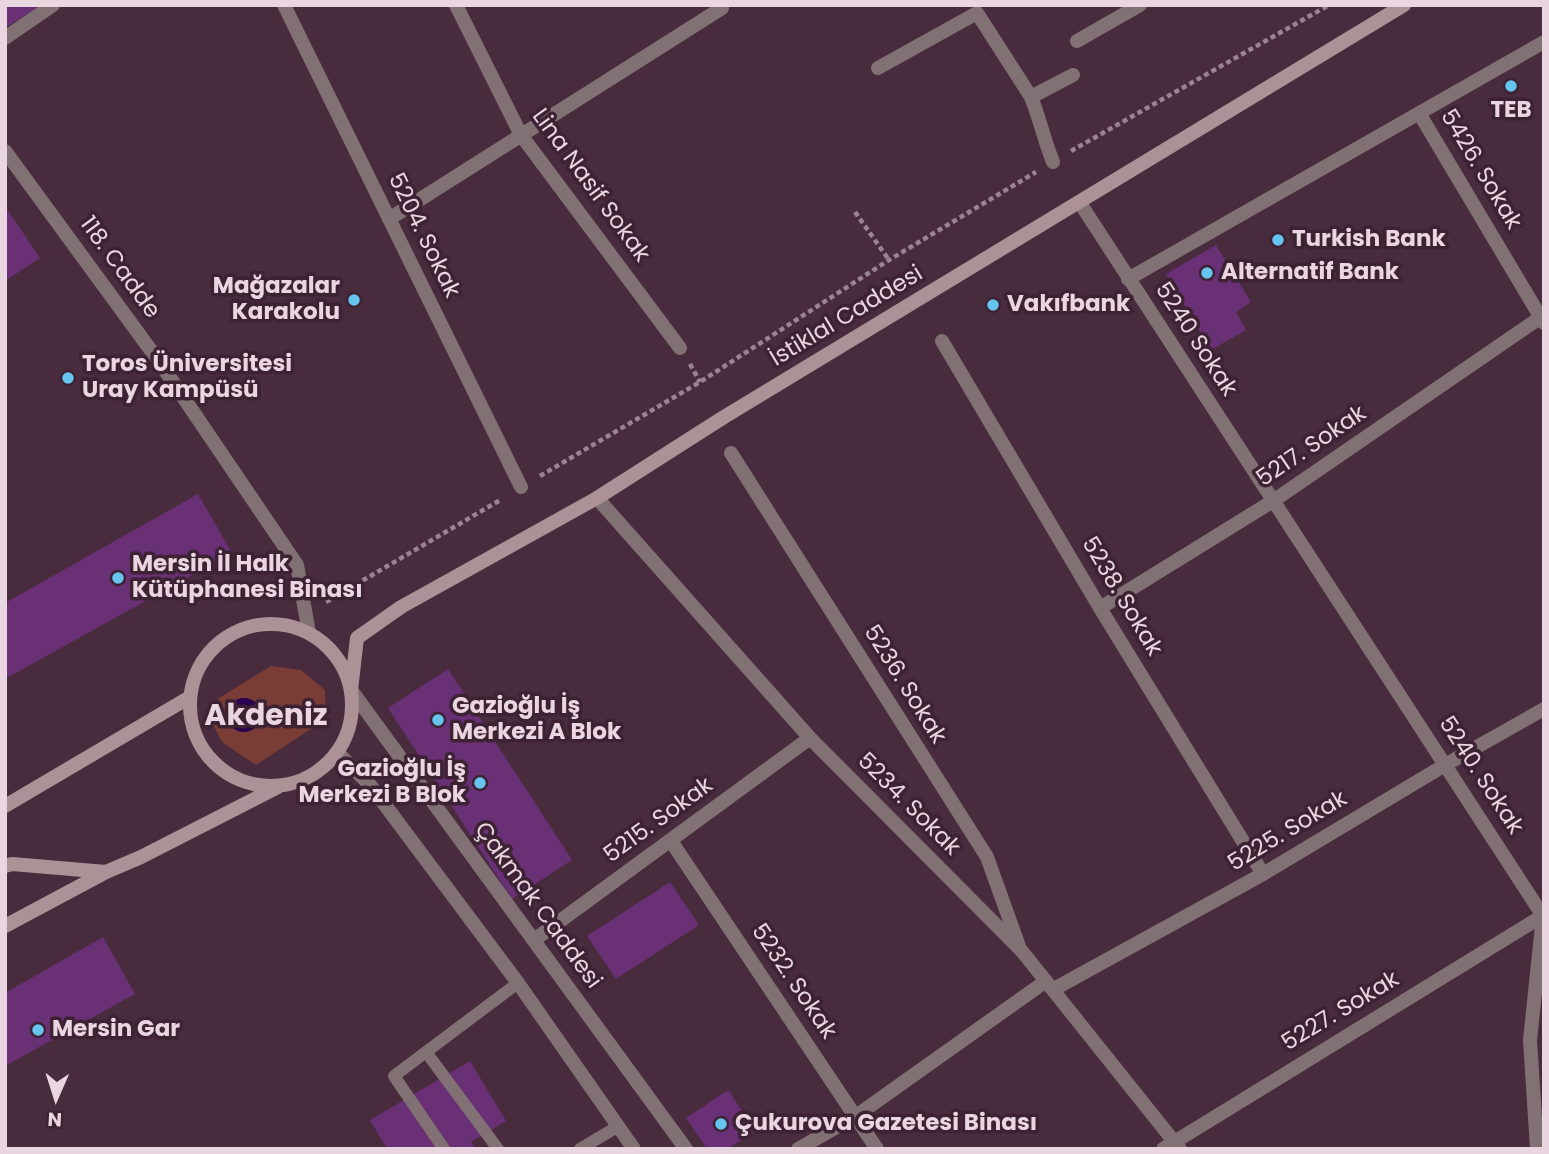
<!DOCTYPE html>
<meta charset="utf-8">
<style>
body{margin:0}
#map{position:relative;width:1549px;height:1154px;overflow:hidden;background:#482c3d;font-family:Poppins,sans-serif}
canvas{display:block}
.frame{position:absolute;inset:0;border:7px solid #e9d6e1;pointer-events:none}
.north{position:absolute;left:21px;top:1063px;width:70px;height:70px;-webkit-text-stroke:5px #3d2233;paint-order:stroke;rotate:183deg;font-size:19px;font-weight:700;line-height:28px;text-align:center;color:#e9d6e1}
.north::after{content:'';display:block;margin:auto;width:24px;height:32px;background:#e9d6e1;clip-path:polygon(50% 0,100% 100%,50% 72%,0 100%)}
</style>
<div id="map">
<canvas width="1549" height="1154"></canvas>
<div class="frame"></div>
<div class="north">N</div>
</div>
<script>
const g = document.querySelector('canvas').getContext('2d');
g.lineJoin = 'round';
function fill(path, color) { g.fillStyle = color; g.fill(path, 'evenodd'); }
function strokePath(path, color, width, dash) { g.strokeStyle = color; g.lineWidth = width; g.lineCap = dash ? 'butt' : 'round'; g.setLineDash(dash || []); g.stroke(path); }
function drawText(font, color, halo, rows, align = 'center') {
  g.font = font + ' Poppins,sans-serif'; g.lineWidth = 7; g.setLineDash([]); g.textBaseline = 'middle'; g.strokeStyle = halo; g.fillStyle = color; for (const [text, x, y, turn = 0] of rows) {
    g.save(); g.translate(x, y); g.rotate((+turn || 0) * Math.PI / 180); g.textAlign = isNaN(turn) ? turn : align; if (halo) g.strokeText(text, 0, 0); g.fillText(text, 0, 0); g.restore();
  }
}
fill(new Path2D(`
 M271 666 301 670 325 690 326 719 256 765 222 742 212 723 219 698Z`), '#7a3d36');
fill(new Path2D(`
 M227 715a17 17 0 1 1 34 0a17 17 0 1 1-34 0Z`), '#280150');
fill(new Path2D(`
 M5 5H41L5 28Z
 M5 206 40 258 5 281Z
 M1216 245 1251 302 1236 312 1246 330 1211 350 1166 274Z
 M198 494 232 553 5 679V603Z
 M448 669 572 860 512 899 388 708Z
 M670 882 699 925 616 979 587 936Z
 M103 937 135 994 5 1066V993Z
 M470 1061 506 1121 471 1142 475 1149H387L370 1120Z
 M728 1090 755 1130 728 1149H707L686 1118Z`), '#693075');
strokePath(new Path2D(`
 M1071 151 1329 5
 M855 212 889 260
 M690 364 700 382
 M540 476 700 382 889 260 1036 172
 M326 602 502 499`), '#9b8492', 4.5, [5, 3.5]);
strokePath(new Path2D(`
 M426 1052 498 1149
 M444 1149 394 1076 518 983
 M580 1149 617 1127`), '#827174', 12);
strokePath(new Path2D(`
 M1077 41 1140 5`), '#827174', 14);
strokePath(new Path2D(`
 M284 5 521 487
 M456 5 521 135 680 348
 M5 38 53 5
 M878 68 977 13 1031 97 1073 75
 M1031 97C1040 119 1044 140 1053 162
 M1419 113 1544 323
 M5 151 158 360 297 565 309 633
 M1080 203 1543 916 1530 1040 1537 1149
 M389 219 722 8
 M1128 279 1544 42
 M942 341 1100 608 1263 874
 M731 453 987 857 1019 946
 M597 498 810 738 1021 950 1180 1149
 M1100 608 1273 501 1544 315
 M671 841 877 1149
 M534 940 810 738
 M1054 989 1263 874 1445 765 1544 709
 M798 1149 856 1116 1046 981
 M1163 1149 1544 915`), '#827174', 14);
strokePath(new Path2D(`
 M351 690 686 1149
 M337 752 370 785 518 983 634 1149`), '#827174', 14);
strokePath(new Path2D(`
 M190 705a81 81 0 1 1 162 0a81 81 0 1 1-162 0Z
 M351 690 357 638 401 607 597 498 724 417 1404 5
 M5 806 190 697
 M5 866 12 864 106 872 141 857 278 787
 M5 926 106 872`), '#ac9196', 14);
for (const [x, y, r, color] of [
 [1511,86,7,"#66c4ef"],
 [1278,240,7,"#66c4ef"],
 [1207,273,7,"#66c4ef"],
 [354,300,7,"#66c4ef"],
 [993,305,7,"#66c4ef"],
 [68,378,7,"#66c4ef"],
 [118,578,7,"#66c4ef"],
 [438,720,7,"#66c4ef"],
 [480,783,7,"#66c4ef"],
 [38,1030,7,"#66c4ef"],
 [721,1124,7,"#66c4ef"]
]) { const dot = new Path2D(); dot.arc(x, y, r, 0, 2 * Math.PI); g.fillStyle = color; g.fill(dot); strokePath(dot, '#3d2233', 2.5); }
drawText('bold 23px', '#e9d6e1', '#3d2233', [
 ["TEB",1511,111,"center"],
 ["Turkish Bank",1292,240],
 ["Alternatif Bank",1221,273],
 ["Mağazalar",340,287,"right"],
 ["Karakolu",340,313,"right"],
 ["Vakıfbank",1007,305],
 ["Toros Üniversitesi",82,365],
 ["Uray Kampüsü",82,391],
 ["Mersin İl Halk",132,565],
 ["Kütüphanesi Binası",132,591],
 ["Gazioğlu İş",452,707],
 ["Merkezi A Blok",452,733],
 ["Gazioğlu İş",466,770,"right"],
 ["Merkezi B Blok",466,796,"right"],
 ["Mersin Gar",52,1030],
 ["Çukurova Gazetesi Binası",735,1124]
], 'left');
drawText('23px', '#e9d6e1', '#3d2233', [
 ["5426. Sokak",1480,170,59],
 ["Lina Nasif Sokak",590,186,54],
 ["5204. Sokak",423,236,64],
 ["118. Cadde",119,268,54],
 ["İstiklal Caddesi",847,317,-31],
 ["5240 Sokak",1195,340,57],
 ["5217. Sokak",1312,447,-34],
 ["5238. Sokak",1121,597,59],
 ["5236. Sokak",904,685,58],
 ["5240. Sokak",1480,776,57],
 ["5234. Sokak",908,805,45],
 ["5215. Sokak",659,821,-36],
 ["5225. Sokak",1288,832,-31],
 ["Çakmak Caddesi",537,906,54],
 ["5232. Sokak",793,982,56],
 ["5227. Sokak",1341,1012,-31]
]);
drawText('bold 30px', '#e9d6e1', '#3d2233', [
 ["Akdeniz",266,717]
]);
</script>
